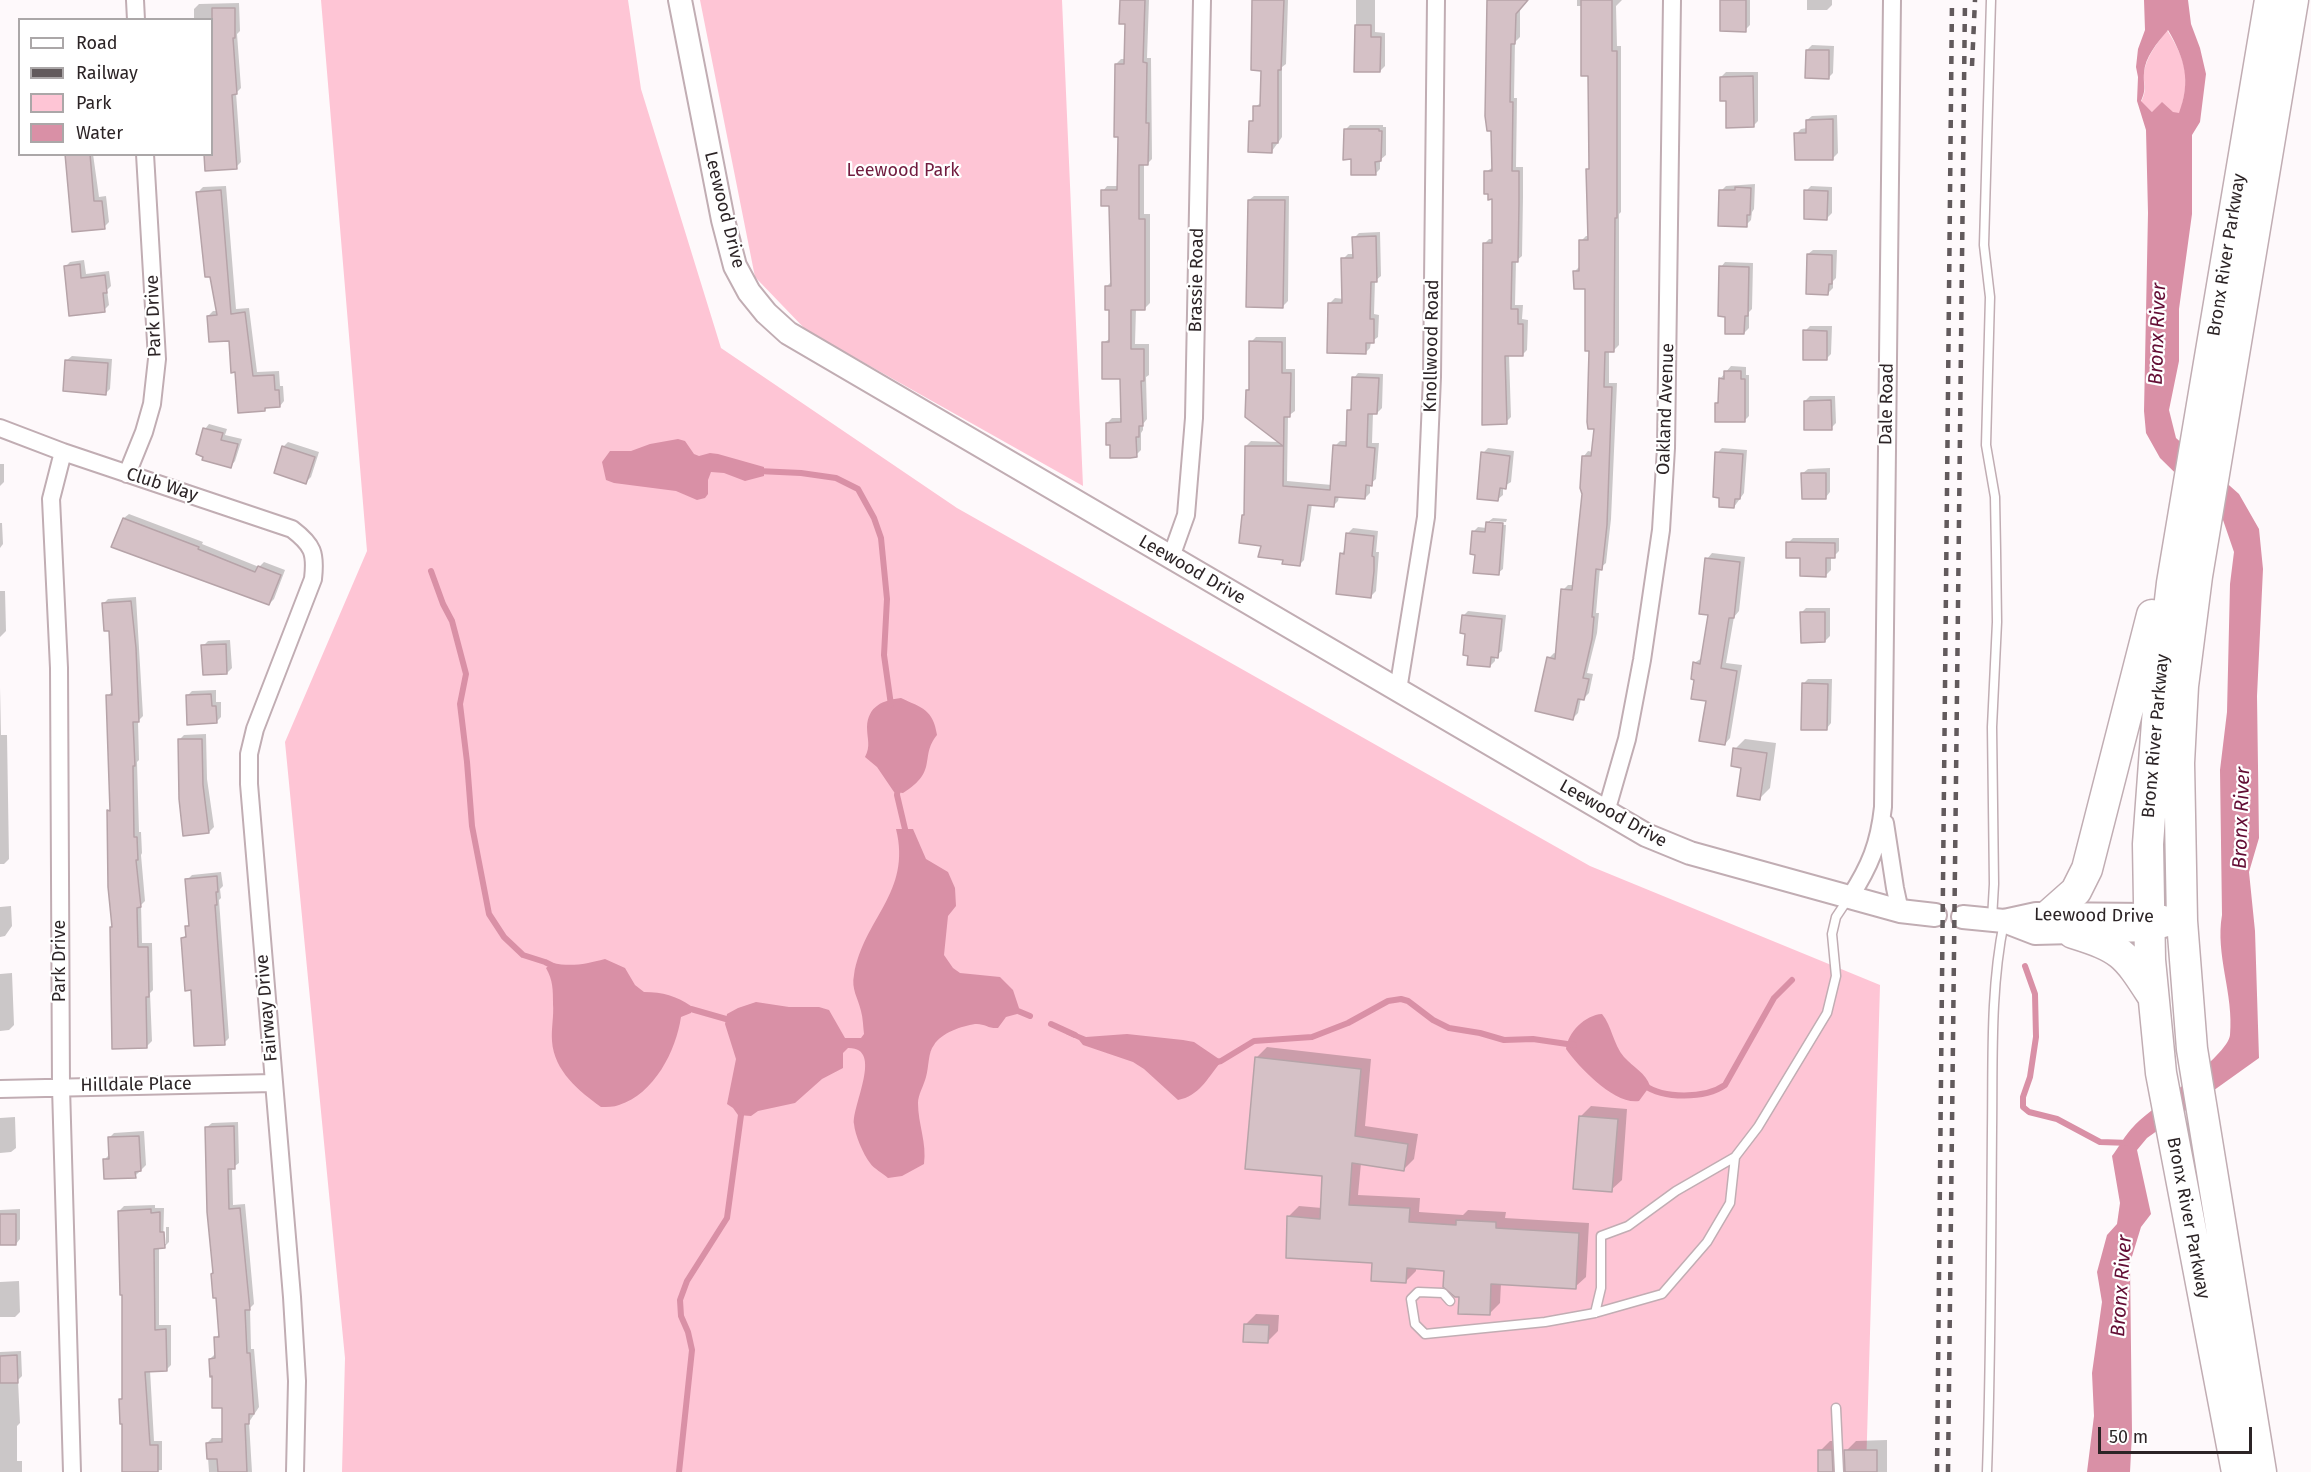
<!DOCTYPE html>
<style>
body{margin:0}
#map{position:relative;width:2311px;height:1472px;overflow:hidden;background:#fef9fb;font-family:"Fira Sans",sans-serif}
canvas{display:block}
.legend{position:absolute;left:18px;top:18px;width:195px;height:138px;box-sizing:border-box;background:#fff;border:2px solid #aba7a8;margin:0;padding:8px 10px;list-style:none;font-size:18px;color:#2c2426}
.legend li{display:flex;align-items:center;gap:12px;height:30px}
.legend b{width:30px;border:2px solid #aba7a8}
.scale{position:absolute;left:2098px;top:1427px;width:154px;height:27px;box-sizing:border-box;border:3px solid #2c2426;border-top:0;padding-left:8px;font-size:18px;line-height:21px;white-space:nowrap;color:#2c2426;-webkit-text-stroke:4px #fff;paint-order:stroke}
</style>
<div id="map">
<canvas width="2311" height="1472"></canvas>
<ul class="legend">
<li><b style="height:8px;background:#fff"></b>Road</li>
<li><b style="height:8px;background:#625a5c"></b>Railway</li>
<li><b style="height:16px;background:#fec5d5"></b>Park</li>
<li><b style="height:16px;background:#d990a6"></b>Water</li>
</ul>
<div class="scale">50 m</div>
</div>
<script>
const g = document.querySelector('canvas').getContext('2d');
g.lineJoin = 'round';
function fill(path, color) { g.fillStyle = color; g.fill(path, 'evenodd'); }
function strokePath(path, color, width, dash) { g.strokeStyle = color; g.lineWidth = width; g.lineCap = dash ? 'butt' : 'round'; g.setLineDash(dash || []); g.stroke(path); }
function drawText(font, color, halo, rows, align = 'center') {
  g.font = font + ' "Fira Sans",sans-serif'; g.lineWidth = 4.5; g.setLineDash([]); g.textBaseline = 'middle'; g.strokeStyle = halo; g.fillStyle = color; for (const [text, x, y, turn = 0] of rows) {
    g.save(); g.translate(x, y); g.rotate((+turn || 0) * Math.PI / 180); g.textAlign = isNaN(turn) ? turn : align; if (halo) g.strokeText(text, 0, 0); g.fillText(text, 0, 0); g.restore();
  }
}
fill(new Path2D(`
 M321 0H628L641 89 721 348 957 508 1590 866 1880 985 1866 1472H342L345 1358 285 742 367 551Z
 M700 0H1062L1083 486 806 330 755 277Z
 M2167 30C2187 62 2190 77 2180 114L2152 112 2141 102C2148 88 2143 86 2144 73 2146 56 2158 43 2167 30Z`), '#fec5d5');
fill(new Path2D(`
 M2144 0H2188L2191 24 2200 48 2206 74 2200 122 2192 135V214L2179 309V361L2169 410 2176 438 2239 494 2259 529 2263 569 2257 696 2259 838 2249 872 2255 931 2259 1058 2147 1138 2137 1150 2151 1214 2141 1227 2130 1263 2132 1433 2130 1472H2087L2094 1416 2092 1373 2102 1302 2097 1272 2107 1235 2117 1224 2120 1203 2112 1156C2119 1147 2125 1135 2134 1126 2151 1108 2228 1056 2230 1035 2234 994 2215 955 2222 915L2220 770 2227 712 2230 584 2234 552 2223 520 2160 458 2146 433 2144 411 2148 213 2146 130 2137 101 2138 77 2136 67 2138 49 2145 30ZM2168 30C2185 59 2191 81 2179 113L2173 112 2162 102 2152 112 2141 101C2147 88 2143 86 2144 73 2145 57 2157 43 2168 30Z
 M678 439 685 441 694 454 699 456 710 453 718 454 764 467V476L745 481 724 473 711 472 708 480V494L705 498 697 500 676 491 614 483 606 480 602 462 610 451H631L650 444Z
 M901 698C922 708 933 709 937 735 919 757 939 771 903 793L894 792 877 767 865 757C871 746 867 739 867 727 868 706 883 700 901 698Z
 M896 829H913L926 859 948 872 955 888 956 906 948 916 944 955 953 968 960 973 1000 977 1013 990 1019 1008 1017 1014 1006 1017 998 1028C989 1029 984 1023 975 1024 962 1026 941 1033 934 1045 928 1052 929 1067 926 1077 924 1085 918 1095 918 1103 918 1124 927 1143 924 1164L902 1176 888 1178C883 1173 874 1169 870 1163 863 1154 855 1135 854 1124 852 1105 884 1047 848 1048L843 1053V1068L822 1079 795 1103 758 1111 751 1116 738 1115 733 1108 727 1104 736 1059 725 1024 727 1014 738 1008 756 1002 789 1007H819L829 1010 845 1038H861L864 1034C863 1026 863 1018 861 1011 858 998 851 989 854 975 863 919 912 893 896 829Z
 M605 959 625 968 635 985 644 992C663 992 676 996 691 1006V1013L681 1017C676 1051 654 1094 619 1105 614 1107 607 1107 601 1107 579 1091 554 1071 552 1041 551 1029 554 1016 553 1004 553 990 553 980 546 968L552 963C572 967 586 964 605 959Z
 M1602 1014C1612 1026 1613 1044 1624 1057 1633 1067 1646 1073 1650 1086L1639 1101C1614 1105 1579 1067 1566 1049 1568 1032 1585 1015 1602 1014Z
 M1069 1030 1086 1037 1127 1034 1183 1040 1194 1042 1219 1059 1220 1063C1207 1079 1199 1096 1178 1100L1144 1069 1133 1062 1083 1045 1079 1040 1066 1034Z`), '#d990a6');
fill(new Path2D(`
 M1122 0H1149L1147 58H1151L1152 159 1147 164H1144V214H1150V303L1145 308H1136L1135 344H1149V375L1146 377 1147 419 1143 424V430L1141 433V450L1136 455 1107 423 1112 418H1123L1121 377 1103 343 1111 338 1110 308 1106 287 1112 281 1111 204 1103 191 1107 186H1118L1119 135 1116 64 1121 59H1125L1127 22Z
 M1253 0H1288L1286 64 1282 67V137L1272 151 1250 122 1255 117V107L1262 102V69Z
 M1356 0H1375V32L1385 33V66L1380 71H1356Z
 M1488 0H1527L1520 8V37L1515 42 1514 98H1517L1516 167H1523V198L1522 256 1516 261 1515 305H1523L1522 319 1528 320 1527 350 1522 355H1509L1511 417 1506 422 1484 244 1489 239H1493V198L1486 172 1493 167Z
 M1577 0H1622L1616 6 1617 46H1621V212L1619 214V345L1614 350H1609V383H1617L1611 519 1606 563 1600 568 1596 613H1599L1597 633 1587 673 1593 674 1589 693 1584 698H1581L1578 713 1573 718 1549 658 1554 653 1557 654 1563 590 1568 585H1574L1584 494V456L1588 451 1593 452 1595 428 1586 288 1575 271 1580 266 1581 241 1586 236H1589L1588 170 1590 168 1589 75 1582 6H1577Z
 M1722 0H1750V25L1745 30Z
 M1807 0H1832V5L1827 10H1807Z
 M239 3 240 31 237 34 241 88 236 93 241 162 236 167 212 154V20H194V9L199 4Z
 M1812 45 1834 46 1833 73 1828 78 1807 50Z
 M1726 72H1758V121L1753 126 1728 100 1721 77Z
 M1837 115 1838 153 1833 158 1796 134 1801 129 1807 128V120L1812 116Z
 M1350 125H1383V127H1386V155L1380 160V169L1375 174 1352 158 1345 130Z
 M66 154H93L99 197 106 196 109 222 104 227Z
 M1755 184 1754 209 1752 212 1751 220 1746 225 1721 191 1726 186Z
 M226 186 236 309 249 308 257 372 279 371 280 386H283L284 401 280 406H268L265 410 237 371 230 340 208 316 213 311H217L198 192 203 187Z
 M1811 186 1832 187V213L1827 218 1806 191Z
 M1254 196H1289L1288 301 1283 306 1249 200Z
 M1380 232 1381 276 1375 281 1374 314 1379 315 1378 337 1371 342 1370 348 1365 353 1330 303 1335 298 1344 299 1343 259 1348 254H1354V238L1359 233Z
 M1813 250H1837L1836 278 1833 281V288L1828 293 1808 254Z
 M84 260 86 274 109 271 111 286 107 290 109 305 104 310 65 267 70 262Z
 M1725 262 1753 263 1752 309 1749 312V328L1744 333 1721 267Z
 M1810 326H1832L1831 354 1826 359 1805 331Z
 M1256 337H1286V369H1295V411L1288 416 1287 481 1332 485 1335 446 1340 441H1347L1348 411 1353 406 1354 378 1358 373 1383 374 1382 408 1377 413H1373L1372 443H1379L1376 479 1370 484V493L1365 498 1339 496 1338 501 1333 506 1312 504 1304 560 1299 565 1262 544 1246 514V446L1251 441 1279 442 1247 390 1250 388 1251 342Z
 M72 356 112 359 110 389 105 394 67 360Z
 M1731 366 1746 367V375H1749V416L1744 421 1716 403 1720 400V379Z
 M1810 396H1835L1836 423 1831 428 1805 401Z
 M209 424 227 429 225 435 242 439 235 461 231 466 205 429Z
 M288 442 319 452 311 477 306 482 283 447Z
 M1488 448 1514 451 1511 482 1503 487V495L1498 499 1483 453Z
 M1722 448 1747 450 1744 493 1734 507 1717 453Z
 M0 464H4V482L0 486Z
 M1830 468V492L1826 497 1803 473 1808 469Z
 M129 514 203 542 202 544 259 567 264 562 285 570 274 599 269 604 113 546 124 518Z
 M1493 518 1507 519 1506 522 1490 521V524L1506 525 1503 569 1498 573 1476 553 1473 532 1478 527 1487 528 1488 522Z
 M0 523H2L3 544 0 548Z
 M1353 528 1378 531 1376 552H1379L1376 591 1371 596 1341 554 1346 549 1348 533Z
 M1793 538H1839V551L1834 556H1831V570L1826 575 1801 556 1788 543Z
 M1712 553 1745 557 1739 611 1734 617 1726 663 1742 665 1730 738 1725 744 1708 700 1696 678 1694 663 1702 658 1709 614 1707 559Z
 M0 591H5L6 631 0 637V660Z
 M136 597 143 716 138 721 139 760 137 762 139 832H141L142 853 141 855 145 901 141 905 142 943H152L153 990 150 993 152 1041 147 1046 113 926 108 811 111 808 108 696 113 690 110 629 103 604 108 599Z
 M1806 608H1830V636L1825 641 1801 613Z
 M1468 611 1506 615 1502 651 1495 656V661L1490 666 1467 632 1463 616Z
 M230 640 232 668 227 673 203 646 208 641Z
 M1808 679H1832L1831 723 1827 728 1803 684Z
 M0 687 1 735H7L9 859 4 864H0Z
 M216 690V702H221V717L216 722 187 696 192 691Z
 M206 734 207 779 214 827 209 832 179 740 184 735Z
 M1745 739 1776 743 1770 788 1760 798 1735 749Z
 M221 872 223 886 220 889 221 898 219 900 229 1038 224 1043 192 989 183 938 187 934V926L191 922 187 880 192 875Z
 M11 906 12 926 5 936 0 937V907Z
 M12 973 14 1025 9 1030 0 1031V974Z
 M1267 1047 1371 1059 1365 1126 1418 1134 1414 1159 1404 1169 1361 1163 1358 1195 1420 1198 1419 1212 1463 1215 1468 1210 1506 1212 1505 1218 1589 1223 1586 1277 1575 1287 1501 1283 1500 1303 1489 1314 1460 1296 1446 1269 1416 1267V1271L1405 1282 1374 1262 1288 1217 1299 1206 1322 1208 1324 1174 1257 1057Z
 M1591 1106 1627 1109 1622 1180 1611 1190 1580 1117Z
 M15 1117 16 1148 11 1152 0 1153V1118Z
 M238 1122 239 1163 232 1168 233 1205 245 1204 254 1304 250 1308 251 1349H254L259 1407 249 1422 252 1472H209L207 1443 212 1438H223L224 1406 210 1359 215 1354 216 1338 220 1333 214 1272 207 1127 212 1123Z
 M144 1131 146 1165 135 1176 104 1160 110 1154 109 1138 114 1133Z
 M155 1205V1208H164L163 1244H166V1227H169V1242L164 1247H159V1325H171V1365L166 1370H150L154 1441H162V1470L123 1472V1422L120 1400 124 1397 123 1293 119 1211 124 1206Z
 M20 1209V1239L16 1244H0V1210Z
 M19 1281 20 1312 15 1317H0V1282Z
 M1256 1314 1279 1315 1278 1331 1267 1342 1246 1324Z
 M21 1351 22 1376 18 1380 20 1423 17 1426V1461H22V1472H0V1352Z
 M1887 1440V1472H1820V1451L1830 1441H1841L1842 1463 1847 1467 1846 1451 1856 1441Z`), '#0003');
strokePath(new Path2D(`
 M758 471 801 473 836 478 858 489 874 518 881 538 887 599 884 655 891 705
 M431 571 443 604 452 621 466 674 460 704 467 762 472 826 489 914 504 937 523 955 545 962 555 967
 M898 786 897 795 905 829
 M2025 966 2035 994 2036 1037 2030 1077 2023 1097V1107L2029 1112 2057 1119 2100 1142 2130 1143
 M691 1009 726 1019
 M1018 1011 1030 1016
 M1051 1024 1075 1035
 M1213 1063 1221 1061 1254 1041 1312 1037 1348 1023 1388 1001 1401 999 1408 1001 1433 1020 1449 1028 1480 1033 1504 1040 1533 1039 1574 1045
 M1644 1085C1663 1099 1705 1099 1725 1085L1774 998 1792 980
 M679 1472 692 1350 688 1332 681 1316 680 1300 687 1281 727 1218 741 1115`), '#d990a6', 6);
const building = new Path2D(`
 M1120 0H1145L1143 62 1147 63 1146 123H1149L1148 165H1139V219H1145V310H1131V349H1144V381H1141L1143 426H1139V437H1136L1137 457 1130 458H1110V445H1106V423L1121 422 1120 379H1102V342H1109V310H1105V286H1111L1109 206H1101V190H1117L1118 137H1114L1115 64H1124L1125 24H1119Z
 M1252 0H1284L1281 70H1278V143H1272V153L1248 152 1249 121H1253V106H1260L1261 71 1251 70Z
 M1487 0H1528L1516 14 1515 44H1511L1510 102H1513L1512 171H1519V204L1518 262H1512L1511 309H1518V324H1523V356H1505L1507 424 1482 425 1483 243H1492V199L1488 200V194H1484V171H1492L1491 131H1487L1485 116Z
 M1581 0H1612V51H1617V218H1615L1614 352H1605L1604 387H1612L1607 525 1602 570 1596 569 1592 617H1594L1592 639 1583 678 1589 679 1584 700 1578 699 1573 720 1535 711 1547 657 1555 659 1561 589 1572 590 1582 494 1580 488 1582 456H1591L1594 429H1588L1587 422 1589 351H1585V289H1574L1573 271H1579V240H1588L1586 169H1589L1588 76H1581Z
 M1720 0H1746V32L1720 31Z
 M212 8H235V38H233L237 94 232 95 237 169 205 171 204 154H212Z
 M1355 25H1371V37H1381L1380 72H1354Z
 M1806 50H1829V79L1805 78Z
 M1753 76 1754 127 1726 128V101H1720V77Z
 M1833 119V160H1795L1794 133H1806V120Z
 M1344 129H1379V131H1382L1381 161 1375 162 1376 175H1351V159L1343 160Z
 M65 154H90L94 201H102L105 229 72 232Z
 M1735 187 1751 188 1750 215H1747V227L1718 226 1719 190H1735Z
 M221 190 231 314 245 312 253 376 274 375 275 390H279L280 407 265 408V411L238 413 235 372 231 373 229 341 209 342 207 316 217 315 210 277H205L196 192Z
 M1804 190 1828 191 1827 220 1804 219Z
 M1248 200H1285L1283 308 1246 307Z
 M1376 236 1377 282H1371L1370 319H1374V343H1366V354L1327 353 1328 303H1342L1341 258H1353L1352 237Z
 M1807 254 1832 255V284H1829L1828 295 1806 294Z
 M80 264 81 278 105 275 107 293H103L105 312 69 316 64 266Z
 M1719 266 1749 267 1748 316H1745L1744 334H1725V317L1718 316Z
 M1803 330 1827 331V360H1803Z
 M1249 341 1282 342V373H1291L1290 417H1284L1283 486 1330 490 1333 445 1346 446 1347 410H1351L1352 377 1379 378 1377 414H1368L1367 447 1375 448 1372 486 1366 485 1365 499 1335 497 1334 507 1308 505 1300 566 1282 564 1283 560 1258 557 1261 546 1239 543 1242 515H1244L1245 446H1283L1245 417 1246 390H1249Z
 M65 360 108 363 106 395 63 391Z
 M1724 371H1741V379H1745V422H1715V403H1718L1719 378 1724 379Z
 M1831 400 1832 430H1804V401Z
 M203 428 223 433 221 440 238 444 231 468 202 460 203 457 196 454Z
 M282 446 315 457 306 484 274 473Z
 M1481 452 1510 456 1506 489 1500 488 1498 501 1477 499Z
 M1715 452 1743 454 1740 499H1735L1734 508 1719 507V498L1713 497Z
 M1801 473H1826V499H1802Z
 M123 518 199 547 198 549 255 572 258 566 281 575 269 605 111 547Z
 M1486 522 1503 523 1499 575 1473 573 1475 555 1470 554 1472 531 1485 532Z
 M1346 533 1374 536 1372 556 1374 557V571L1371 598 1336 594 1340 553 1344 554Z
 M1786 542 1835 543V558H1826V577L1800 576V558H1786Z
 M1705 558 1740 562 1734 618H1729L1721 668 1737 671 1725 745 1699 741 1706 701 1691 699 1694 680 1691 679 1693 662 1700 664 1708 615 1699 614Z
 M131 601 136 648 139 722H133L135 766H133L134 837H137L138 860H136L141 907 137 908 138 947H148L149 997H146L147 1048 112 1049 110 927H112L108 887 107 810 110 811 106 695H112L109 631H104L102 603Z
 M1800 612H1825V642L1801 643Z
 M1462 615 1502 619 1498 658 1491 657 1490 667 1467 665 1468 656 1463 655 1465 634 1460 633Z
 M226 644 227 674 203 675 201 645Z
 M1802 683 1828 684 1827 730H1801Z
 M211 694 212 706H216L217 723 187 725 186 695Z
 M178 739H202L203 785 209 833 183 836 179 799Z
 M1733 748 1767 753 1760 800 1737 796 1741 768 1731 766Z
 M217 876 218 892H216L217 905H215L225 1045 194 1046 191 990 185 991 181 938 186 937 185 926H189L185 879Z
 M1255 1057 1361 1069 1355 1136 1408 1144 1404 1171 1352 1163 1349 1205 1410 1208 1409 1222 1456 1225V1220L1496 1222V1228L1579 1233 1576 1289 1491 1284 1490 1315 1458 1314 1459 1297H1455L1443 1287 1444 1271 1407 1268 1406 1283 1371 1281 1372 1263 1286 1258 1287 1216 1320 1219 1322 1176 1245 1169Z
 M1579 1116 1618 1119 1612 1192 1573 1189Z
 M234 1126 235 1169H228L229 1209 240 1208 250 1310H245L247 1353H250L254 1414H249V1424H245L247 1472H218L217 1459H207L206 1443 222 1442V1408H212V1376L210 1377 209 1359 215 1358 214 1337H219L216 1298H213L211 1274 213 1273 207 1212 205 1127Z
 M139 1136 141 1171 135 1172 136 1178 104 1179 103 1159H109L108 1137Z
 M151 1209V1213L160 1212V1232H164L165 1248 154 1249 155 1330 166 1329 167 1371 145 1372 150 1445H158V1472H122V1424H120L119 1399H122V1295H120L118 1211Z
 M0 1214H16V1245H0Z
 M1244 1324 1269 1325 1268 1343 1243 1342Z
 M17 1355 18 1383H0V1356Z
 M1818 1450H1832L1833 1472H1818Z
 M1844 1450H1877V1472H1845Z`);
fill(building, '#d5c1c6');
strokePath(building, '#b6a3a8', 1.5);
const lane = new Path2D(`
 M1991 0 1984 245 1990 297 1986 445 1995 497 1996 551 1997 622 1992 727 1994 884 1992 919
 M1450 1301 1443 1293 1418 1292 1411 1299 1415 1324 1425 1334 1545 1322 1595 1313 1662 1294 1707 1242 1730 1203 1735 1157
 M1595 1313 1601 1288V1236L1628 1226 1676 1191 1735 1157 1758 1127 1827 1013 1836 976 1832 934 1836 917 1848 899
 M1836 1408 1839 1472
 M1987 1472C1991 1358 1991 1244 1992 1130 1993 1061 1990 990 2004 922`);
const street = new Path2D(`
 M135 0 136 20
 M0 428 63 452 292 529C313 545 316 553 313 579L255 729 249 754V784L292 1297 297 1381 295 1472
 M63 452 51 499 59 668 61 1087 72 1472
 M127 474 144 432 152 404 157 359 145 154
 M1171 557 1186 515 1194 418 1202 0
 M1398 690 1426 517 1432 377 1436 0
 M1606 812 1627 739 1642 660 1661 530 1666 448 1672 0
 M1885 823 1895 888 1900 911
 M1850 897C1870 866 1879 844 1883 807L1892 0
 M0 1089 273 1083`);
const secondary = new Path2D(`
 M680 0 723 220 735 266 749 292 766 313 788 333 1646 835 1690 853 1900 911 1935 915
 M1963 917 2004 921 2035 933 2149 930 2182 921
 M2004 921 2036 914 2148 915 2163 917`);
const highway = new Path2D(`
 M2050 914 2076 891 2087 869 2152 615
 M2073 933C2121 948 2125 953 2152 995
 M2237 1472 2161 1073 2150 960 2148 844 2159 695 2172 583 2270 0
 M2261 1472 2192 1049 2182 921 2179 763 2183 686 2197 576 2293 0`);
strokePath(lane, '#c1adb3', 11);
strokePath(street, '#c1adb3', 20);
strokePath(secondary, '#c1adb3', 26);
strokePath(highway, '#c1adb3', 33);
strokePath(lane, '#fff', 8);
strokePath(street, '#fff', 16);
strokePath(secondary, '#fff', 22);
strokePath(highway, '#fff', 30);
strokePath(new Path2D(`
 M1972 66 1975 0
 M1937 1472 1952 0
 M1948 1472 1965 0`), '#625a5c', 4.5, [8, 8]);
drawText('18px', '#711c3f', '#fff', [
 ["Leewood Park",903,171]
]);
drawText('18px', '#2c2426', '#fff', [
 ["Leewood Drive",724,210,76],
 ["Bronx River Parkway",2227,255,-81],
 ["Brassie Road",1197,280,-89],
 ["Park Drive",154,316,-92],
 ["Knollwood Road",1432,346,-89],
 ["Dale Road",1887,404,-89],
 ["Oakland Avenue",1666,409,-88],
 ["Club Way",162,485,18],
 ["Leewood Drive",1192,570,30],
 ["Bronx River Parkway",2156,736,-85],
 ["Leewood Drive",1613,814,29],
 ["Leewood Drive",2094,916,1],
 ["Park Drive",60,961,-90],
 ["Fairway Drive",267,1008,-95],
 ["Hilldale Place",136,1085,-1],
 ["Bronx River Parkway",2188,1218,79]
]);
drawText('italic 20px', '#630d34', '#fff', [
 ["Bronx River",2158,334,-88],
 ["Bronx River",2242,818,-88],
 ["Bronx River",2122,1286,-86]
]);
</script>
